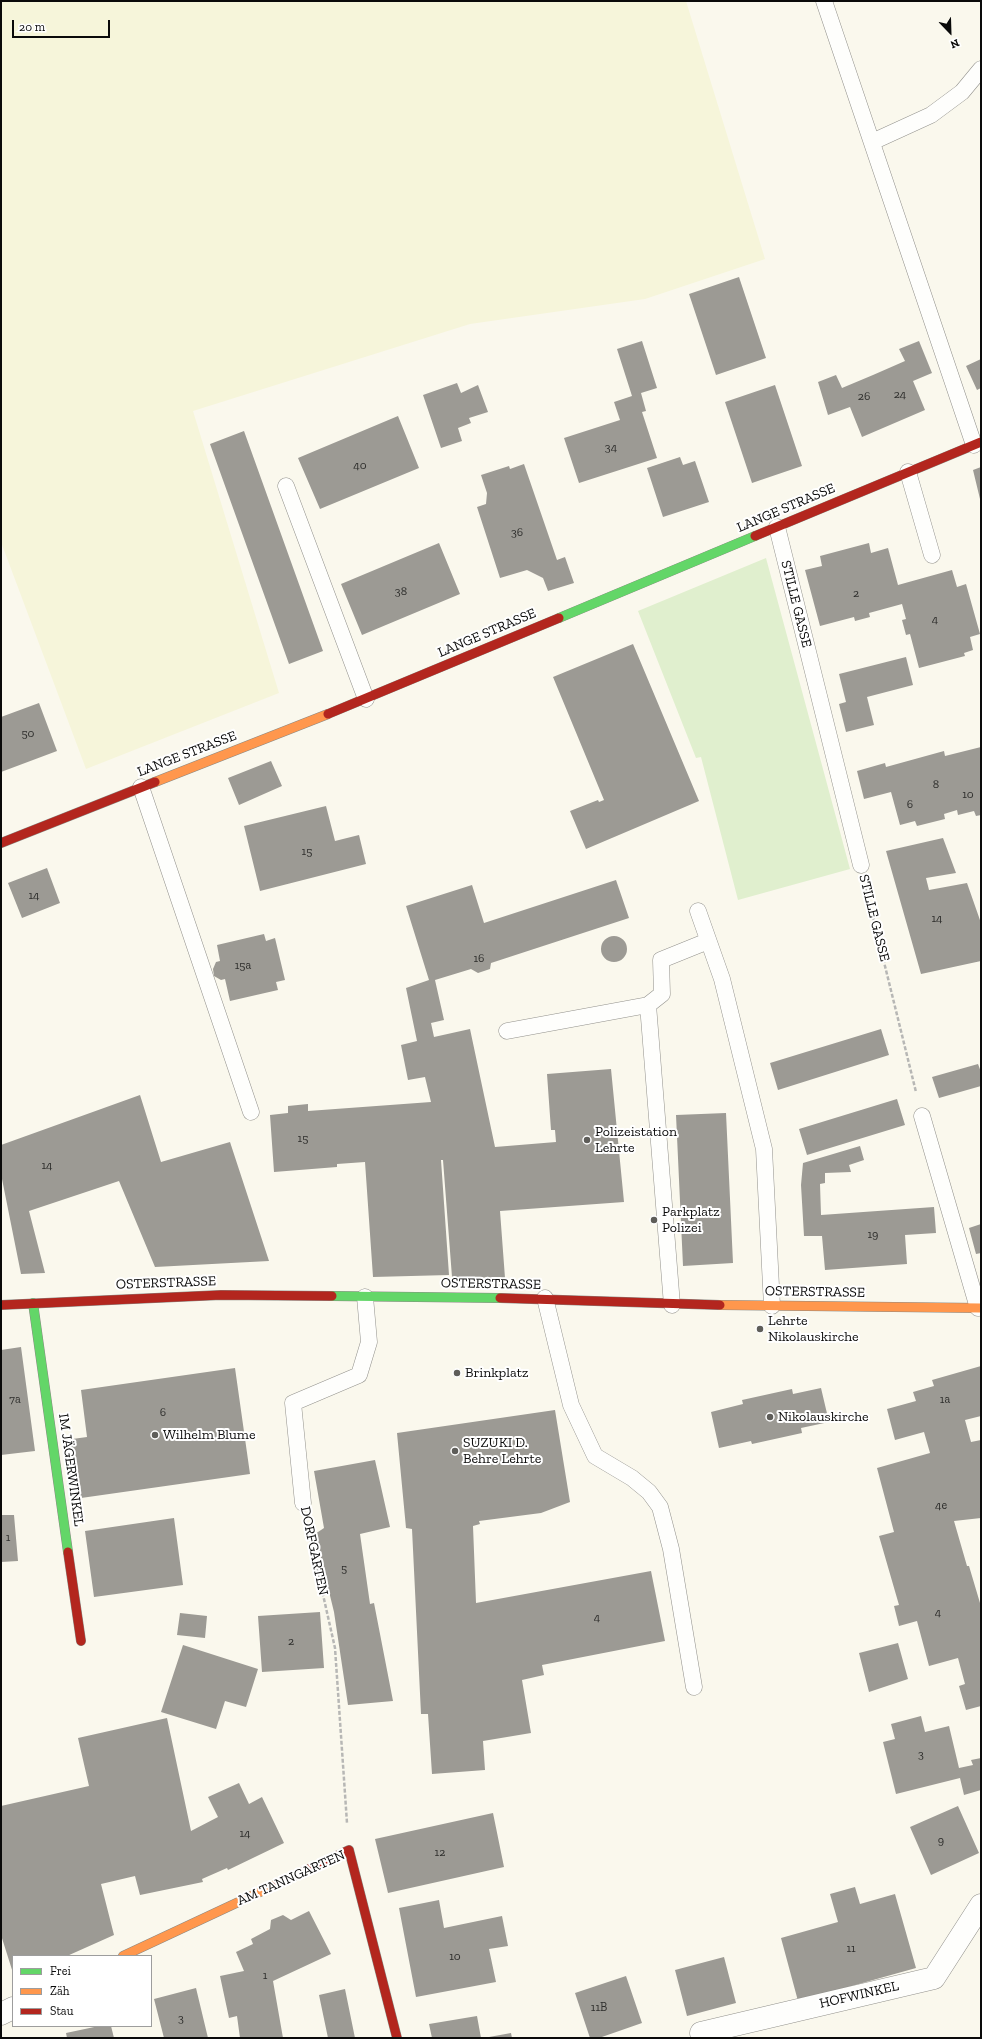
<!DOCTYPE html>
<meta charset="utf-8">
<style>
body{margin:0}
#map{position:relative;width:982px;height:2039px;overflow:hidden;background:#faf8ed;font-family:"Zilla Slab",serif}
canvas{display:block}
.frame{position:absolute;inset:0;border:2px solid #0a0a0a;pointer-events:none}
.legend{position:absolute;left:12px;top:1955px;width:140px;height:72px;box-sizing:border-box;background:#fff;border:1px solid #9d9d9d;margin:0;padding:5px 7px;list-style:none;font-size:12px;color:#0a0a0a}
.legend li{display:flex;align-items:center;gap:8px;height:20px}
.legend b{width:20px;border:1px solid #9d9d9d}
.north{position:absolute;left:930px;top:12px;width:40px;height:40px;-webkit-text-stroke:3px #fff;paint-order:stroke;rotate:157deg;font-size:11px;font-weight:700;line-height:16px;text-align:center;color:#0a0a0a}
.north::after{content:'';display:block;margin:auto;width:14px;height:18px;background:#0a0a0a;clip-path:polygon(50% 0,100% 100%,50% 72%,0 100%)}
.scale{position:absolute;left:12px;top:20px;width:98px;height:18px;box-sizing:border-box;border:2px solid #0a0a0a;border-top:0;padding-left:5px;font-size:12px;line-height:14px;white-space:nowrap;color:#0a0a0a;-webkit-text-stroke:3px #fff;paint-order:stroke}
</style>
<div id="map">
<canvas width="982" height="2039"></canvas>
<div class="frame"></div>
<ul class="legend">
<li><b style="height:5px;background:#63d668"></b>Frei</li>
<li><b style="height:5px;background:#ff974d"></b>Zäh</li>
<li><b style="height:5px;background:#b3261e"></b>Stau</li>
</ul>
<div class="north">N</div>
<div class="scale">20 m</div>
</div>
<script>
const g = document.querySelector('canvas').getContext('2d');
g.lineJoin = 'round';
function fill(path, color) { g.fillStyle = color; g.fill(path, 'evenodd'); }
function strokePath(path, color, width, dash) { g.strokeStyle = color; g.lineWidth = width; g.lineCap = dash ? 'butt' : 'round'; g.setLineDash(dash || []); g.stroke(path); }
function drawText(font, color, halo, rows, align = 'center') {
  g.font = font + ' "Zilla Slab",serif'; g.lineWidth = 4; g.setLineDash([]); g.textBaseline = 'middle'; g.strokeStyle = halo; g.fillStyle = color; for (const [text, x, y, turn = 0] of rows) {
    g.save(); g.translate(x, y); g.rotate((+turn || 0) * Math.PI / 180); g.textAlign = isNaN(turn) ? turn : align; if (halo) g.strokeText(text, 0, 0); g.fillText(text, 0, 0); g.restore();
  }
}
fill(new Path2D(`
 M1 1H686L765 259 645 299 470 324 193 411 279 693 86 769 1 542Z`), '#f6f5da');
fill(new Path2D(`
 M766 558 850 869 738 900 701 757 696 758 638 611Z`), '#e0efce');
fill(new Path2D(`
 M739 277 766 358 716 375 689 294Z
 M642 341 657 388 641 393 646 411 642 412 657 458 579 483 564 438 620 420 614 402 632 396 617 349Z
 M919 341 932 373 913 381 925 410 862 437 850 407 828 415 818 382 836 375 842 388 873 375 905 361 899 349Z
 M981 359V388L977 390 966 366Z
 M457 383 461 393 478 385 488 412 469 418 471 423 458 428 462 441 441 448 423 395Z
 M775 385 802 466 752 483 725 402Z
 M398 416 419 468 320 509 298 458Z
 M244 431 323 651 289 664 210 444Z
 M680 457 683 465 695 461 709 502 663 517 647 468Z
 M524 464 557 560 565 557 574 583 548 591 543 578 527 570 500 578 477 507 486 504 487 493 481 475 509 466 510 469Z
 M981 467V499H980L973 470Z
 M439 543 460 594 362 635 341 584Z
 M869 543 871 553 888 548 898 585 952 570 957 587 966 584 980 634 970 637 973 650 964 653 965 656 919 668 910 634 906 635 902 620 906 619 902 604 869 613 870 617 855 621 854 617 820 626 805 570 822 566 820 556Z
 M633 644 699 801 586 849 570 811 598 800 599 802 604 800 553 677Z
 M906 657 913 685 867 697 874 725 846 732 839 704 846 702 839 674Z
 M39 703 57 751 1 772V717Z
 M981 747V815L976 816 974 811 958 815 957 810 944 814 945 819 917 826 915 821 900 825 891 792 864 799 857 771 885 763 886 767 944 751 945 756Z
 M271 761 282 786 239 805 228 778Z
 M326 806 335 841 359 835 366 864 260 891 244 826Z
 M943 838 956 873 926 878 929 890 967 883 981 923V961L921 974 886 851Z
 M47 868 60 903 22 918 8 883Z
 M616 880 629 918 491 963 490 969 478 973 471 969 435 980 444 1020 431 1023 434 1037 470 1029 495 1147 556 1142 555 1130H551L547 1074 611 1069 624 1202 500 1211 505 1278 452 1277 443 1160H441L449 1275 373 1277 365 1162 337 1164V1167L274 1172 270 1115 288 1113V1106L308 1104V1111L431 1102 425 1077 408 1080 401 1045 417 1041 406 988 429 980 406 906 472 885 484 923Z
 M264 934 266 941 275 938 285 980 276 982 278 990 230 1001 225 979 221 980 214 976 213 969 216 962 220 961 217 945Z
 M601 949a13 13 0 1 1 26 0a13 13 0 1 1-26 0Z
 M881 1029 889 1055 778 1090 770 1063Z
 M978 1064 981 1072V1086L939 1098 932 1077Z
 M140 1095 161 1162 230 1142 269 1261 155 1267 119 1181 29 1211 45 1273 21 1274 1 1174V1145Z
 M897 1099 905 1125 807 1155 799 1129Z
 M726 1113 733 1263 683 1266 676 1115Z
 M860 1146 864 1160 849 1165 851 1172 825 1173V1183L820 1184 821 1215 934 1207 936 1233 905 1235 907 1264 825 1270 822 1236H804L801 1185 803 1163Z
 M981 1224V1253L976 1254 969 1228Z
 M21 1347 35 1451 1 1455V1350Z
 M981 1366V1416L965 1420 971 1442 981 1440V1518L954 1521 967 1566H969L980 1603H981V1706L966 1710 959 1686 965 1684 958 1658 929 1666 917 1621 899 1626 894 1606 899 1605 879 1536 894 1532 877 1468 930 1453 924 1432 895 1440 887 1409 916 1401 913 1392 934 1386 932 1380Z
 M235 1368 250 1474 74 1499 65 1440 87 1437 81 1390Z
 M821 1388 829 1422 801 1428 802 1433 752 1444 751 1441 719 1448 711 1412 743 1404 742 1400 792 1389 793 1394Z
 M555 1410 570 1502 541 1513 479 1521 480 1524 473 1526 476 1603 651 1571 665 1641 542 1665 544 1675 522 1680 531 1733 483 1741 485 1770 432 1774 428 1714H421L412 1529 406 1528 397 1433Z
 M375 1460 390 1527 360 1534 370 1604 374 1603 393 1701 348 1705 334 1612 315 1534 324 1528 314 1471Z
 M1 1515H14L18 1561 1 1562Z
 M174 1518 183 1585 94 1597 85 1531Z
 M320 1612 324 1668 262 1672 258 1616Z
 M180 1613 207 1616 205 1638 177 1635Z
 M898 1643 908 1679 869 1692 859 1653Z
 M183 1645 258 1669 246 1707 225 1701 216 1729 161 1712Z
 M921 1716 925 1732 949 1726 959 1768 973 1765 971 1760 981 1758V1790L964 1795 960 1778 896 1794 883 1742 895 1739 891 1724Z
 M167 1718 191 1831 218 1817 208 1797 239 1783 249 1804 262 1797 284 1843 228 1870 227 1868 202 1879 203 1882 140 1895 135 1876 101 1884 114 1935 67 1956H13V1973L1 1935V1806L89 1786 78 1738Z
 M958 1806 979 1853 931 1875 910 1827Z
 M493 1813 504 1867 388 1893 375 1839Z
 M855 1887 860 1904 895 1894 916 1968 798 2001 781 1938 838 1922 830 1894Z
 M439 1900 444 1928 502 1916 508 1946 489 1949 496 1982 416 1997 399 1908Z
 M309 1911 331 1954 273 1981 283 2038H240L237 2016 229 2018 220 1976 244 1971 236 1952 253 1944 251 1939 270 1929 271 1920 283 1915 291 1920Z
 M724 1957 736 2003 687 2016 675 1970Z
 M626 1976 642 2023 599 2038H590L575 1993Z
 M196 1988 208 2038H164L154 1999Z
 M345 1989 355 2038H328L319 1995Z
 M477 2016 481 2038H432L429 2024Z
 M99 2026H111L114 2038H67L66 2033Z
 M511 2033 512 2038H490L489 2037Z`), '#9c9a94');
const lane = new Path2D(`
 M824 1 974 445
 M872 142 931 115 962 92 981 69
 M908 472 932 555
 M286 486 366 699
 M777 527 861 865
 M141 787 251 1112
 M698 911 722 979 764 1149 772 1306
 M648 1005 672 1305
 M507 1031 648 1005 662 994 661 960 708 941
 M922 1116 978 1308
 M545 1298 571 1405 595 1456 632 1478 649 1492 660 1507 671 1549 694 1687
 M303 1503 293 1403 359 1375 369 1342 365 1297`);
const street = new Path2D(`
 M1 2014 13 2008
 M701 2033 934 1978 981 1905`);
const fast = new Path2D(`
 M559 618 755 536
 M332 1296 500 1298
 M33 1303 68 1552`);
const slow = new Path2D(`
 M155 782 328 714
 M720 1305 981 1308
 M123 1956 277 1884`);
const jam = new Path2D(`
 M755 536 981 442
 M328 714 559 618
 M1 843 155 782
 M500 1298 720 1305
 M1 1305 221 1295 332 1296
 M68 1552 81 1641
 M277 1884 349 1850 397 2038`);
strokePath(lane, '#92918c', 17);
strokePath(street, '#92918c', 23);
strokePath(fast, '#898883', 10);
strokePath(slow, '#898883', 10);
strokePath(jam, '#898883', 10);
strokePath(new Path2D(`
 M866 889 916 1092
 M308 1528 335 1648 347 1823`), '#b7b7b5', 2.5, [4, 2]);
strokePath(lane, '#fefefc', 16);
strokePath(street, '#fefefc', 22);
strokePath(fast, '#63d668', 9);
strokePath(slow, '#ff974d', 9);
strokePath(jam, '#b3261e', 9);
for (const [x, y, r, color] of [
 [587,1140,4,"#5e5d59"],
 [654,1220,4,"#5e5d59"],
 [760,1329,4,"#5e5d59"],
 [457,1373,4,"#5e5d59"],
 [770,1417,4,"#5e5d59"],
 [155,1435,4,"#5e5d59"],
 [455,1451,4,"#5e5d59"]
]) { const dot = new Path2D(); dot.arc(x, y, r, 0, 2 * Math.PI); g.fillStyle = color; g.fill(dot); strokePath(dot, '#fff', 1.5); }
drawText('12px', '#2e2e2c', null, [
 ["24",900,395],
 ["26",864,397],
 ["34",611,448],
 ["40",360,466],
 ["36",517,533],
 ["38",401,592],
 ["2",856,594],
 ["4",935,620],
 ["50",28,734],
 ["8",936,785],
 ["10",968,795],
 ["6",910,805],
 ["15",307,852],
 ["14",34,896],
 ["14",937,919],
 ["16",479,959],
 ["15a",243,966],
 ["15",303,1139],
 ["14",47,1166],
 ["19",873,1235],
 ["7a",15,1400],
 ["1a",945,1400],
 ["6",163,1413],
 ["4e",941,1506],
 ["1",8,1538],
 ["5",344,1569],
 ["4",938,1613],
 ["4",597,1618],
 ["2",291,1642],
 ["3",921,1755],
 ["14",245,1834],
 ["9",941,1841],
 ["12",440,1853],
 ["11",851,1949],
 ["10",455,1957],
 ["1",265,1976],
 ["11B",599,2008],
 ["3",181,2019]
]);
drawText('14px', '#0a0a0a', '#fff', [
 ["LANGE STRASSE",786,508,-23],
 ["STILLE GASSE",796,604,76],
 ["LANGE STRASSE",487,633,-23],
 ["LANGE STRASSE",187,754,-21],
 ["STILLE GASSE",874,918,76],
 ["OSTERSTRASSE",166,1283,-2],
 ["OSTERSTRASSE",491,1284,1],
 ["OSTERSTRASSE",815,1292,1],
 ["IM JÄGERWINKEL",71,1470,82],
 ["DORFGARTEN",314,1551,78],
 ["AM TANNGARTEN",291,1878,-24],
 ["HOFWINKEL",859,1995,-13]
]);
drawText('14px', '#0a0a0a', '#fff', [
 ["Polizeistation",595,1132],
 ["Lehrte",595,1148],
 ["Parkplatz",662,1212],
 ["Polizei",662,1228],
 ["Lehrte",768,1321],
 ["Nikolauskirche",768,1337],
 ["Brinkplatz",465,1373],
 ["Nikolauskirche",778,1417],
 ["Wilhelm Blume",163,1435],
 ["SUZUKI D.",463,1443],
 ["Behre Lehrte",463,1459]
], 'left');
</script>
